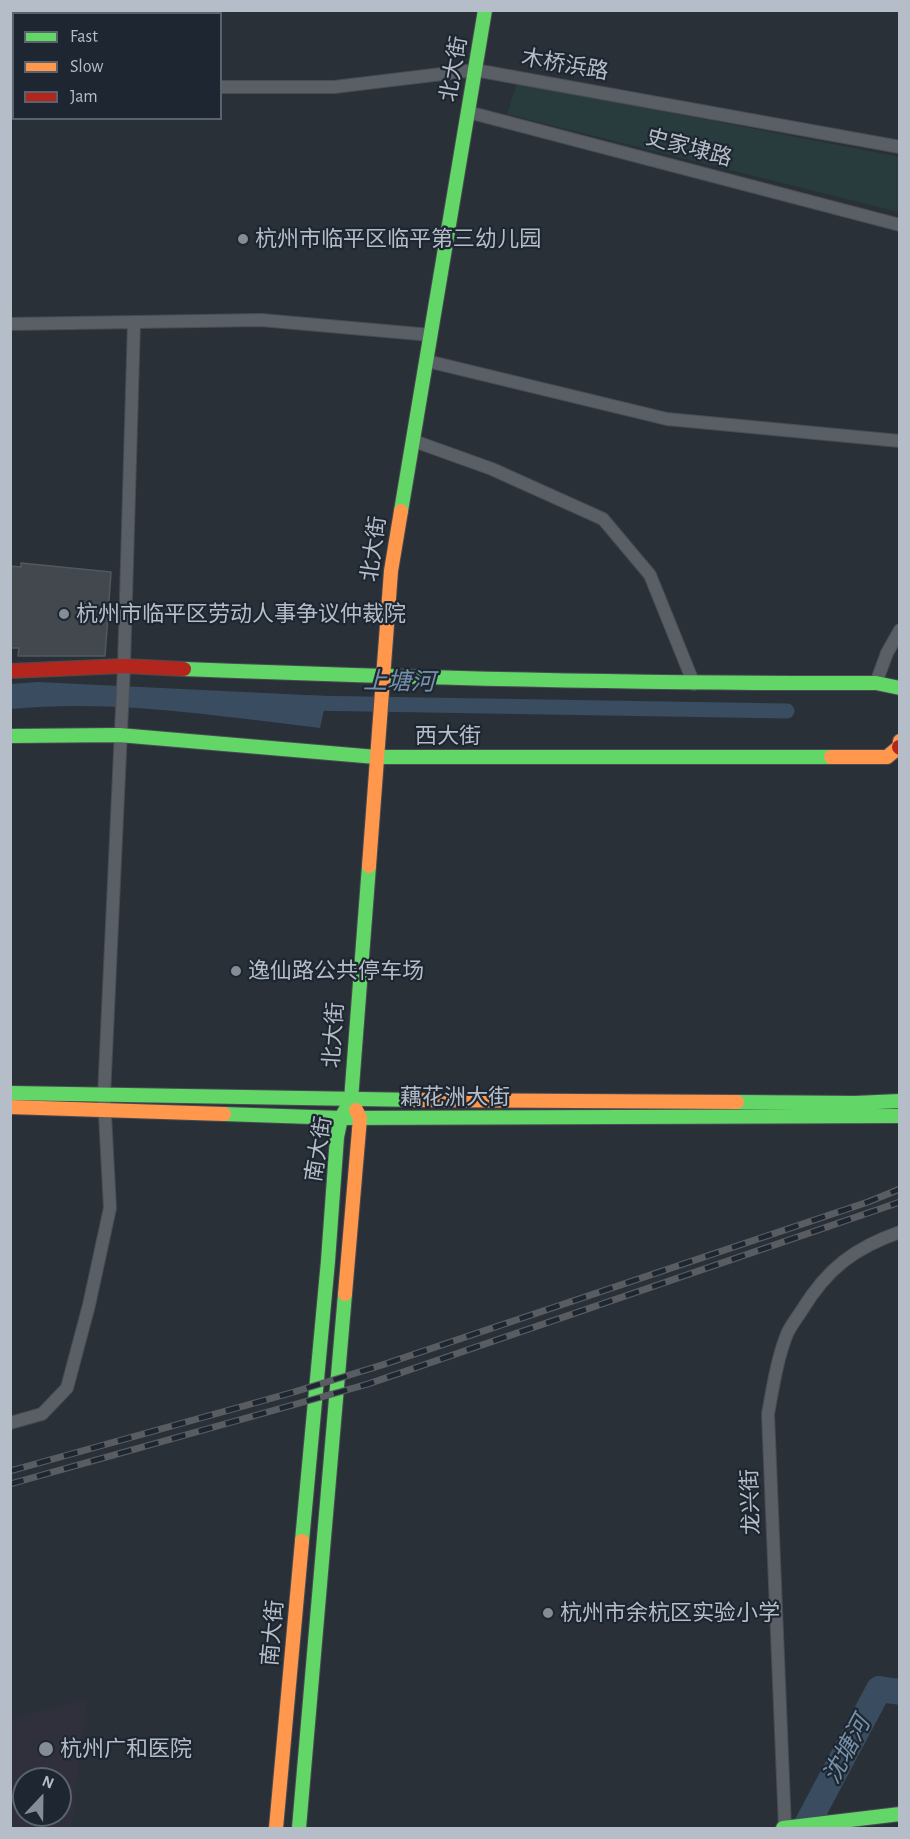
<!DOCTYPE html>
<meta charset="utf-8">
<style>
body{margin:0}
#map{position:relative;width:910px;height:1839px;overflow:hidden;background:#2a3037;font-family:"Alegreya Sans",sans-serif}
canvas{display:block}
.frame{position:absolute;inset:0;border:12px solid #b4bdc8;pointer-events:none}
.legend{position:absolute;left:12px;top:12px;width:210px;height:108px;box-sizing:border-box;background:#1e2731;border:2px solid #5a636d;margin:0;padding:8px 10px;list-style:none;font-size:18px;color:#b4bdc8}
.legend li{display:flex;align-items:center;gap:12px;height:30px}
.legend b{width:30px;border:2px solid #5a636d}
.north{position:absolute;left:12px;top:1767px;width:60px;height:60px;box-sizing:border-box;background:#1e2731;border:2px solid #5a636d;border-radius:50%;rotate:22deg;font-size:16px;font-weight:700;line-height:24px;text-align:center;color:#b4bdc8}
.north::after{content:'';display:block;margin:auto;width:21px;height:27px;background:#848c95;clip-path:polygon(50% 0,100% 100%,50% 72%,0 100%)}
</style>
<div id="map">
<canvas width="910" height="1839"></canvas>
<div class="frame"></div>
<ul class="legend">
<li><b style="height:8px;background:#63d668"></b>Fast</li>
<li><b style="height:8px;background:#ff974d"></b>Slow</li>
<li><b style="height:8px;background:#b3261e"></b>Jam</li>
</ul>
<div class="north">N</div>
</div>
<script>
const g = document.querySelector('canvas').getContext('2d');
g.lineJoin = 'round';
function fill(path, color) { g.fillStyle = color; g.fill(path, 'evenodd'); }
function strokePath(path, color, width, dash) { g.strokeStyle = color; g.lineWidth = width; g.lineCap = dash ? 'butt' : 'round'; g.setLineDash(dash || []); g.stroke(path); }
function drawText(font, color, halo, rows, align = 'center') {
  g.font = font + ' "Alegreya Sans","Noto Sans SC",sans-serif'; g.lineWidth = 4.5; g.setLineDash([]); g.textBaseline = 'middle'; g.strokeStyle = halo; g.fillStyle = color; for (const [text, x, y, turn = 0] of rows) {
    g.save(); g.translate(x, y); g.rotate((+turn || 0) * Math.PI / 180); g.textAlign = isNaN(turn) ? turn : align; if (halo) g.strokeText(text, 0, 0); g.fillText(text, 0, 0); g.restore();
  }
}
fill(new Path2D(`
 M87 1700 71 1828H11V1719ZM24 1779H60V1815H24Z`), '#30303d');
fill(new Path2D(`
 M141 10 142 13 14 14 13 19H11V11Z
 M517 83 899 157V212L507 114Z`), '#283c3d');
fill(new Path2D(`
 M38 682 327 696 320 728C218 716 113 699 11 709L10 684Z`), '#394c60');
strokePath(new Path2D(`
 M305 703 787 711`), '#394c60', 15);
strokePath(new Path2D(`
 M805 1828 879 1689 900 1692`), '#394c60', 26);
const building = new Path2D(`
 M21 563 111 572 105 656H18L19 648H10V566L21 567Z`);
fill(building, '#42484d');
strokePath(building, '#52585f', 1.5);
const street = new Path2D(`
 M10 86H14
 M220 87H334L475 70 900 147
 M468 112 900 225
 M10 324 261 320 431 335
 M427 361 667 419 900 441
 M414 441 492 469 603 519 650 575 694 684
 M876 683 887 653 900 630
 M10 1423 42 1414 67 1388 89 1305 110 1208 104 1096 124 666 134 322
 M785 1828 768 1414C773 1387 777 1359 787 1334 791 1325 797 1318 802 1310 827 1269 854 1248 900 1232`);
const fast = new Path2D(`
 M401 511 485 10
 M184 669C415 678 645 684 876 683L900 688
 M10 736 119 735 376 757H831
 M10 1093 418 1100
 M737 1102 855 1103 900 1101
 M224 1114 341 1118 900 1116
 M302 1541 328 1261 337 1137 341 1118 351 1100 369 866
 M299 1828 345 1294
 M783 1828 900 1814`);
const slow = new Path2D(`
 M831 757H887L899 747 900 741
 M369 866 391 571 401 511
 M418 1100 737 1102
 M10 1107 224 1114
 M345 1294 360 1118 356 1110
 M276 1828 302 1541`);
const jam = new Path2D(`
 M10 671 124 666 184 669
 M899 747 900 748`);
strokePath(street, '#484c52', 14);
strokePath(fast, '#484c52', 16);
strokePath(slow, '#484c52', 16);
strokePath(jam, '#484c52', 16);
strokePath(street, '#5a5e65', 12);
strokePath(fast, '#63d668', 14);
strokePath(slow, '#ff974d', 14);
strokePath(jam, '#b3261e', 14);
const rail = new Path2D(`
 M10 1471 294 1392 382 1365 868 1202 900 1189
 M10 1484 368 1384 900 1202`);
strokePath(rail, '#595d62', 7);
strokePath(rail, '#1e2731', 4.5, [14]);
for (const [x, y, r, color] of [
 [243,239,6,"#848c95"],
 [64,614,6,"#848c95"],
 [236,971,6,"#848c95"],
 [548,1613,6,"#848c95"],
 [46,1749,8,"#848c95"]
]) { const dot = new Path2D(); dot.arc(x, y, r, 0, 2 * Math.PI); g.fillStyle = color; g.fill(dot); strokePath(dot, '#1e2731', 2); }
drawText('22px', '#b4bdc8', '#1e2731', [
 ["木桥浜路",565,65,10],
 ["北大街",454,69,-80],
 ["史家埭路",689,148,15],
 ["北大街",374,549,-82],
 ["西大街",448,736],
 ["北大街",334,1035,-86],
 ["藕花洲大街",455,1097],
 ["南大街",319,1149,-81],
 ["龙兴街",751,1502,-92],
 ["南大街",273,1633,-85]
]);
drawText('22px', '#b4bdc8', '#1e2731', [
 ["杭州市临平区临平第三幼儿园",255,239],
 ["杭州市临平区劳动人事争议仲裁院",76,614],
 ["逸仙路公共停车场",248,971],
 ["杭州市余杭区实验小学",560,1613],
 ["杭州广和医院",60,1749]
], 'left');
drawText('italic 24px', '#7690aa', '#1e2731', [
 ["上塘河",399,682,1],
 ["沈塘河",847,1750,-62]
]);
</script>
